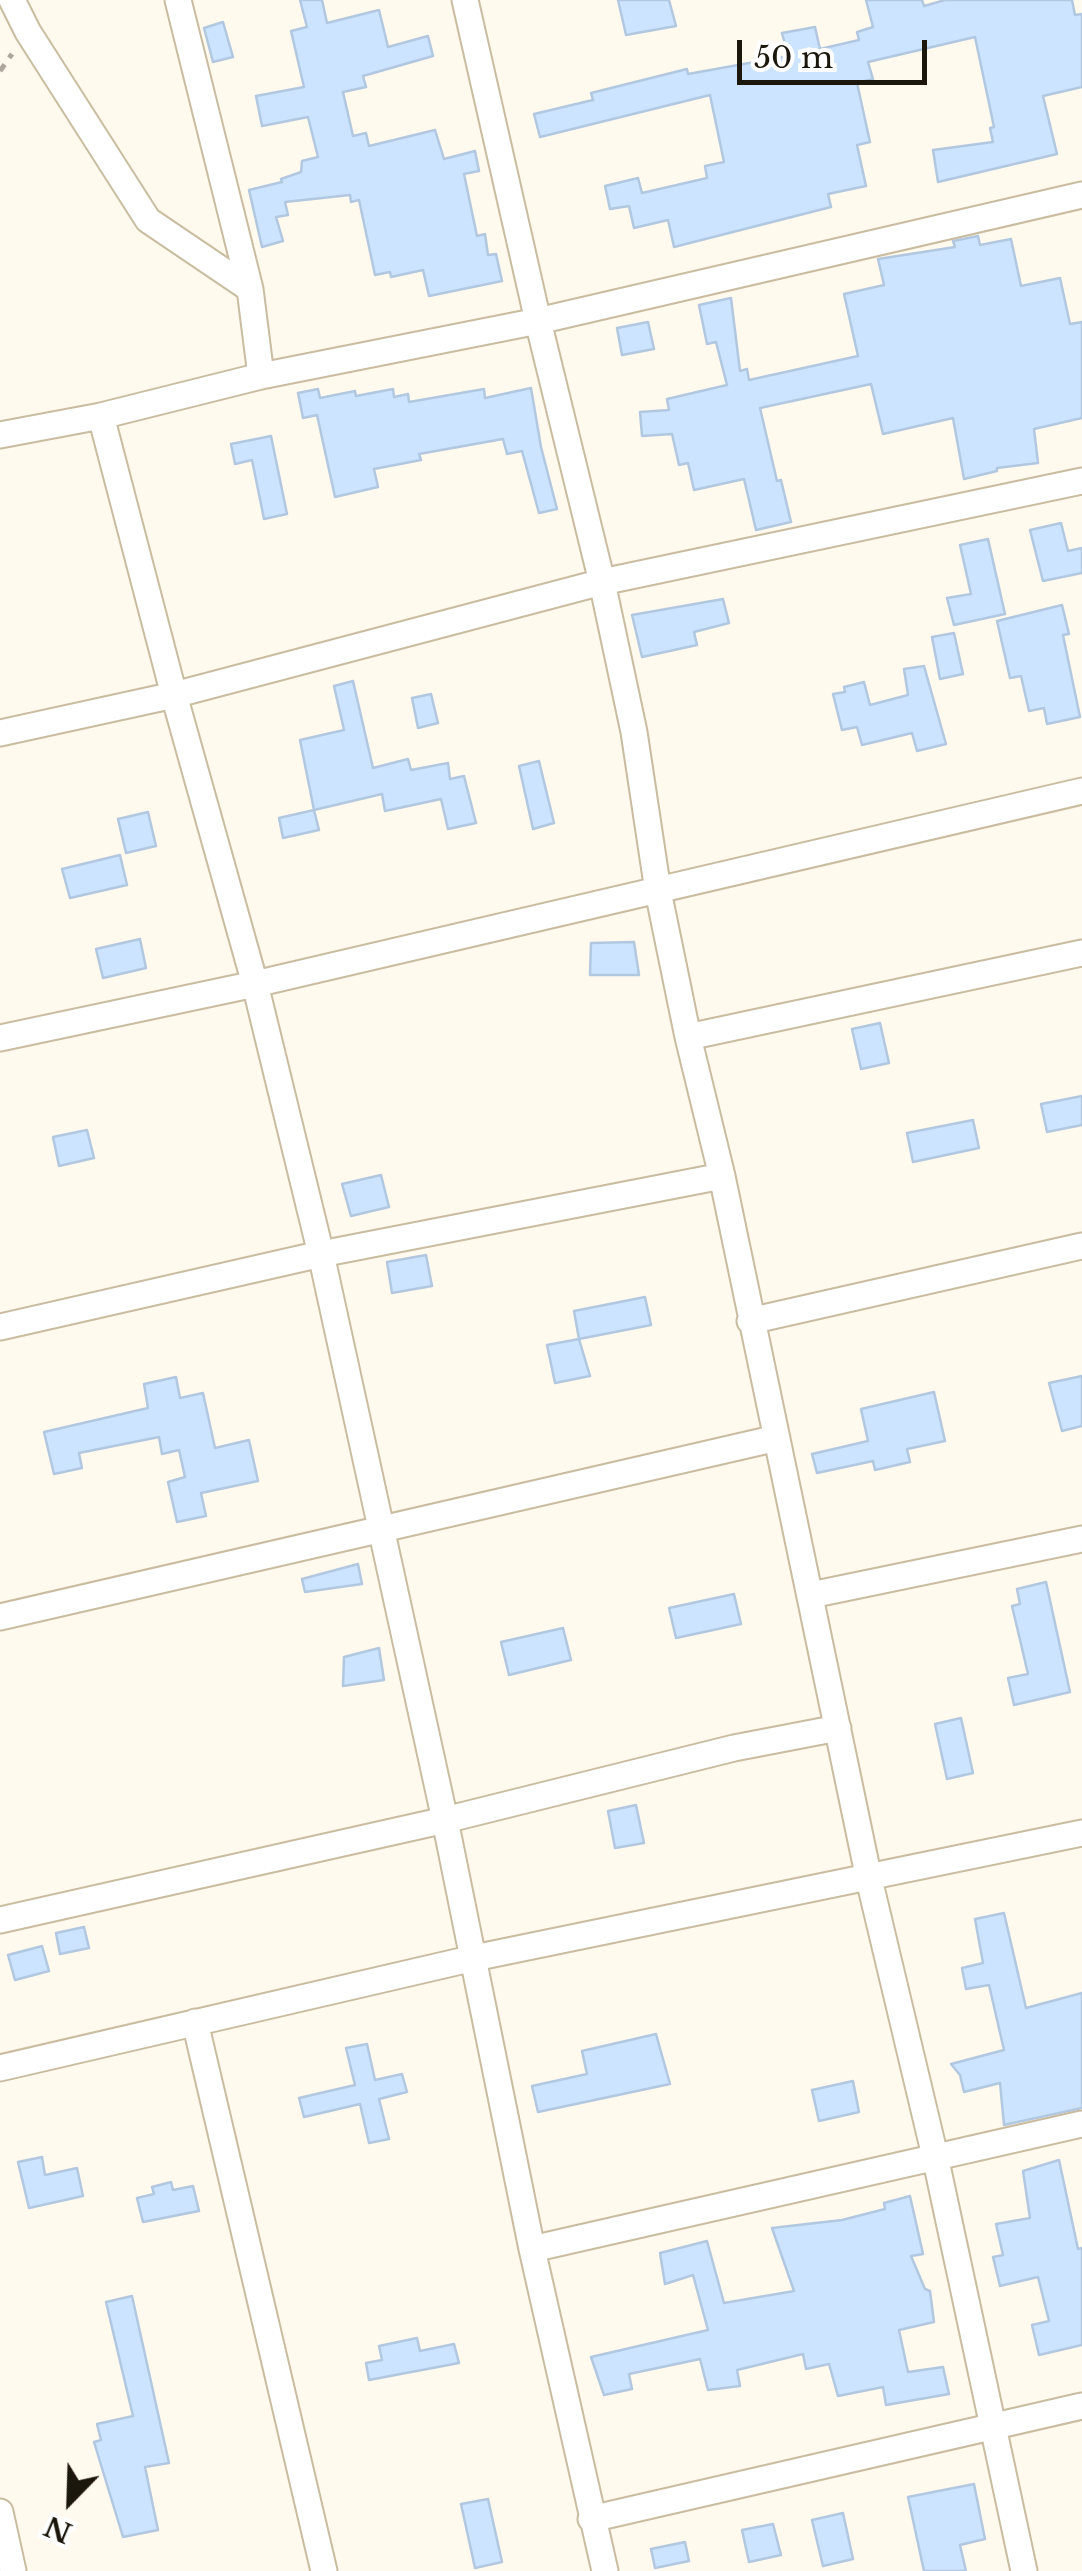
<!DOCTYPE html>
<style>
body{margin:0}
#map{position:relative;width:1082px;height:2571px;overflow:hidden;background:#fff9ee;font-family:"Libre Baskerville",serif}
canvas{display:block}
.north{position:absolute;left:20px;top:2451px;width:100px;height:100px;-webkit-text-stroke:8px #fff;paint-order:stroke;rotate:203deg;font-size:28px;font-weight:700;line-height:40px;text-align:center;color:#1c170c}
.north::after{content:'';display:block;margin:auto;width:35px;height:45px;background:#1c170c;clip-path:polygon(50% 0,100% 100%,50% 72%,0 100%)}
.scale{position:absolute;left:737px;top:40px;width:190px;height:45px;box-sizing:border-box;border:5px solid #1c170c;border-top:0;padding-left:12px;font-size:30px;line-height:35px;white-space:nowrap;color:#1c170c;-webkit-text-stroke:8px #fff;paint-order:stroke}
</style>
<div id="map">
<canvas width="1082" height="2571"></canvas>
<div class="north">N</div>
<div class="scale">50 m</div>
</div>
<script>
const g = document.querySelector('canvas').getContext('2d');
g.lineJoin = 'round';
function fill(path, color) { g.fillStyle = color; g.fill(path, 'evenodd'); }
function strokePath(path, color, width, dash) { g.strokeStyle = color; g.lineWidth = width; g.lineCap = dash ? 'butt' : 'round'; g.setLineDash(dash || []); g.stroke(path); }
const building = new Path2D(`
 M300 0H322L327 23 379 10 388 47 428 36 433 56 363 76 366 87 343 92 353 136 366 133 369 146 435 130 444 159 475 151 479 171 464 174 477 236 485 234 488 255 496 254 502 281 429 296 423 270 391 277 390 272 375 275 359 200 351 202 350 195 285 202 288 215 276 217 283 241 262 247 249 190 282 182 281 179 301 172 302 161 318 157 308 117 262 126 256 96 304 87 291 31 307 27Z
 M618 0H669L676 26 626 35Z
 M866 0H922L924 6 945 0H1072L1075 15 1082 14V87L1043 96 1057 154 938 182 933 150 993 142 990 128 994 127 975 37 868 62 873 79 857 83 870 142 857 145 866 186 828 194 831 207 674 247 668 220 634 228 629 206 610 209 605 186 638 178 642 193 707 178 705 166 724 162 710 95 540 137 534 114 593 100 591 93 687 69 688 74 788 56 782 33 815 27 820 49 859 40 857 32 873 27Z
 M223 22 233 57 213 62 204 28Z
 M978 236 980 245 1011 239 1021 286 1060 278 1070 324 1082 322V418L1034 429 1038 463 997 468V471L964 479 953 418 883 434 871 384 760 408 777 481 781 480 791 522 756 530 744 479 694 490 688 463 679 465 672 434 642 436 640 412 669 410 667 399 727 385 716 342 707 344 699 305 731 298 740 371 747 369 749 380 858 356 844 294 884 285 878 259 955 247 953 241Z
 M648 322 654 349 622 355 617 328Z
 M531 388 541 447 557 509 539 513 522 451 507 454 503 439 419 454 421 460 374 469 378 487 335 497 317 415 303 418 298 393 318 389 320 398 355 391 356 396 393 389 394 397 408 394 409 402 484 389 485 398Z
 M271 436 287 514 264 519 252 460 235 464 231 444Z
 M1061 523 1068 551 1082 548V573L1043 581 1030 530Z
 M988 539 1005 614 954 625 947 598 971 594 960 545Z
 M723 599 729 623 694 632 697 645 642 657 632 615Z
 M1062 605 1069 634 1063 635 1080 717 1047 724 1044 708 1029 711 1021 676 1010 678 997 621Z
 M954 633 963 674 940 679 932 637Z
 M924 666 946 744 917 751 912 733 862 745 857 727 842 730 833 694 845 692 844 687 864 682 870 705 908 695 904 669Z
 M353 681 373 768 408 759 411 770 448 763 450 779 464 776 476 823 448 829 441 799 385 811 382 794 314 810 319 830 283 838 279 818 314 810 300 740 344 730 334 686Z
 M431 694 438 723 418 728 412 698Z
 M539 761 554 823 533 829 519 766Z
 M148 812 156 846 126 853 118 819Z
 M120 855 127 885 70 898 62 869Z
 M140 939 146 968 103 978 96 949Z
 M634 942 639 975H590L591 943Z
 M880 1023 889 1063 861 1069 852 1029Z
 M1082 1096V1125L1047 1132 1041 1104Z
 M973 1120 979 1148 913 1162 907 1133Z
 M87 1130 94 1158 59 1166 53 1137Z
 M381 1175 389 1207 351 1216 342 1184Z
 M426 1255 432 1286 392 1293 387 1262Z
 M645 1297 651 1325 579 1339 574 1311Z
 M579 1339 590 1376 555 1383 547 1345Z
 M1082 1376V1426L1062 1431 1049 1383Z
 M176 1377 180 1398 203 1393 215 1448 249 1440 258 1481 201 1493 206 1516 177 1522 168 1482 185 1477 179 1450 162 1454 159 1437 79 1453 82 1468 54 1474 44 1432 148 1408 144 1384Z
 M934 1392 945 1441 907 1449 910 1462 875 1470 873 1461 817 1473 812 1454 868 1441 861 1409Z
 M358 1564 362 1584 305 1592 302 1579Z
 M1046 1582 1070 1692 1014 1705 1008 1678 1028 1674 1012 1606 1020 1604 1017 1589Z
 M734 1594 741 1624 676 1638 669 1608Z
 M563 1628 571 1660 509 1675 501 1642Z
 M379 1648 384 1680 343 1686 344 1657Z
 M961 1718 973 1773 947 1779 935 1724Z
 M636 1805 644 1843 615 1848 608 1811Z
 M1004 1913 1026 2008 1082 1993V2108L1004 2125 1000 2083 964 2092 960 2075 951 2064 1004 2050 989 1985 966 1989 962 1968 983 1963 975 1919Z
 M84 1927 89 1948 60 1954 56 1933Z
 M42 1946 49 1971 15 1980 8 1955Z
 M656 2034 670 2084 538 2112 532 2086 587 2074 582 2051Z
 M367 2044 375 2080 402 2074 407 2092 379 2099 389 2139 369 2143 360 2104 304 2117 299 2098 355 2085 346 2048Z
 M853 2081 859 2112 819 2121 812 2090Z
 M42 2157 45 2175 77 2168 83 2196 29 2208 18 2162Z
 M1059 2160 1078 2249 1082 2248V2345L1039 2355 1032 2325 1049 2321 1038 2277 1000 2286 993 2257 1003 2255 996 2224 1030 2218 1023 2171Z
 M171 2182 173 2190 193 2186 199 2211 143 2222 137 2198 154 2194 152 2187Z
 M910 2196 923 2254 911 2256 925 2289 930 2291 934 2322 899 2330 908 2372 943 2367 949 2394 886 2405 883 2387 838 2396 829 2364 806 2369 803 2354 737 2370 740 2386 708 2390 700 2359 629 2374 632 2389 604 2395 591 2357 708 2330 693 2275 665 2284 660 2253 707 2241 724 2303 794 2291 772 2228 842 2220 885 2209 884 2203Z
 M132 2296 169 2463 145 2467 158 2530 123 2537 94 2442 101 2440 97 2424 133 2416 106 2302Z
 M417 2338 420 2351 454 2344 459 2363 369 2380 366 2363 382 2360 379 2346Z
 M974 2484 985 2539 960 2545 966 2571H924L908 2497Z
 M488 2499 502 2562 475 2568 461 2504Z
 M843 2513 853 2559 823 2566 812 2520Z
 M773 2524 781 2555 749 2562 742 2530Z
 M685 2542 689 2561 655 2568 651 2549Z`);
fill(building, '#cce4ff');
strokePath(building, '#b2c8e0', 2.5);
const minor = new Path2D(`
 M12 0 28 32 148 220 250 289
 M178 0 250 289 261 376
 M465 0 538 321 602 582 634 732 658 891 688 1037 722 1176 869 1879 935 2156 1024 2571
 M101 416 174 695 255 984 321 1254 445 1820 532 2249 605 2571
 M0 435 101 416 261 376 538 321 1082 195
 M0 733 174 695 602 582 1082 481
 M688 1037 1082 953
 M0 1038 255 984 1082 791
 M750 1321 1082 1246
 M0 1327 321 1254 722 1176
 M811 1595 1082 1539
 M0 1617 777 1438
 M0 1920 445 1820 734 1748 838 1728
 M195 2022 324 2571
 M0 2068 474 1958 1082 1833
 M532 2249 1082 2124
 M0 2512 13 2571
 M591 2519 1082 2406`);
strokePath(minor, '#c9bca0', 29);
strokePath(new Path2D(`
 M0 71 12 54`), '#aca79c', 5, [8, 8]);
strokePath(minor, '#fff', 25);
</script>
